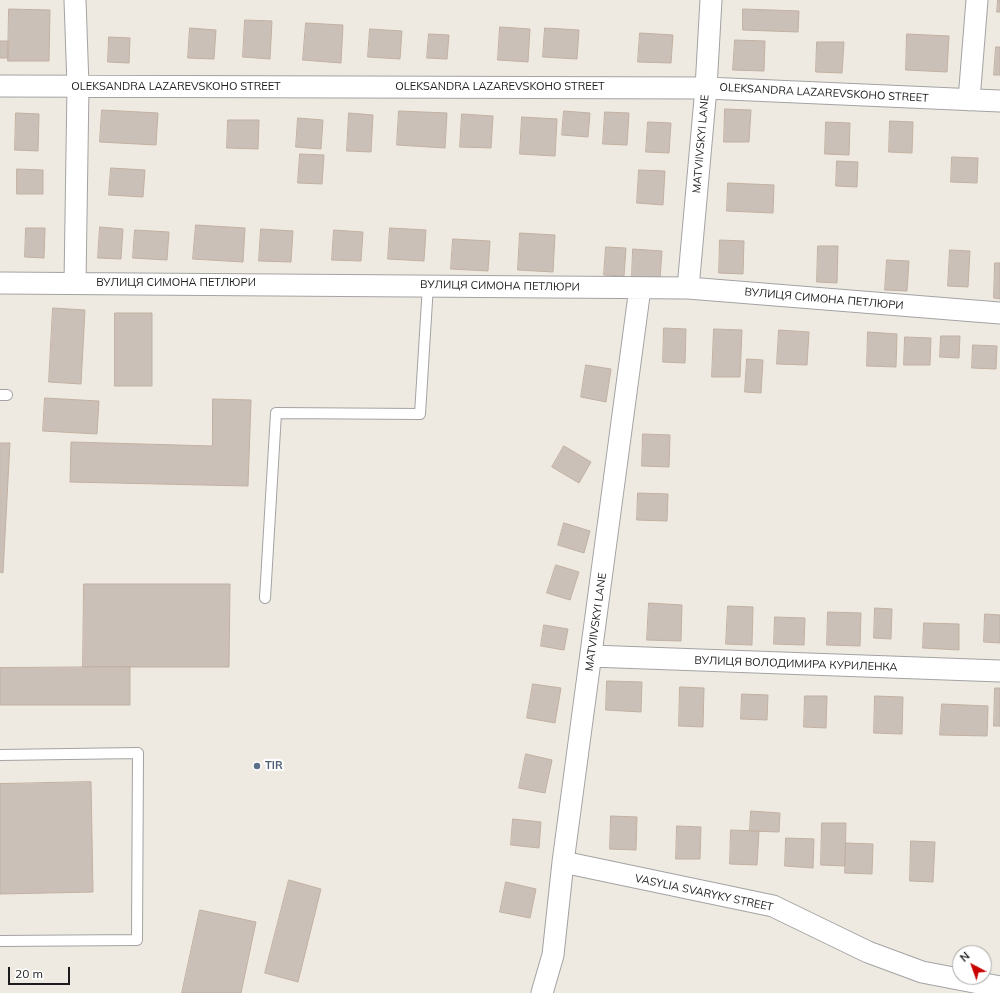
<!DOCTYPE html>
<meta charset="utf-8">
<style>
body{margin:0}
#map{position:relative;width:1000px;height:993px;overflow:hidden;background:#efeae1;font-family:Mulish,sans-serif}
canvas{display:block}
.north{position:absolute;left:952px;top:945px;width:40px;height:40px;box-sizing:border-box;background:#fff;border:1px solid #a4a4a4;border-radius:50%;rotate:319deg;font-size:11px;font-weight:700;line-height:16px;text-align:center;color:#1c1c1c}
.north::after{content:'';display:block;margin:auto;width:14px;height:18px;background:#c90000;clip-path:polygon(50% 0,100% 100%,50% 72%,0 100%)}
.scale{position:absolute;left:8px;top:967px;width:62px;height:18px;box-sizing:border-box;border:2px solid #1c1c1c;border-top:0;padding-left:5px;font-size:12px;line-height:14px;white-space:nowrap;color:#1c1c1c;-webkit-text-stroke:3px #fff;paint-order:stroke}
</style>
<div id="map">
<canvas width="1000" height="993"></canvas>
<div class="north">N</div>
<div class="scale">20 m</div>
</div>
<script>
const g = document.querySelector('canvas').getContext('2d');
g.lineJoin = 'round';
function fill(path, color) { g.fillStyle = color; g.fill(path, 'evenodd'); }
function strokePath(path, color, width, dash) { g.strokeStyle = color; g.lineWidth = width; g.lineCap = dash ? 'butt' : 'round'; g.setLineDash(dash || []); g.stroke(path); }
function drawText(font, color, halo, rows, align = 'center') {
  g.font = font + ' Mulish,sans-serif'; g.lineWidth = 4; g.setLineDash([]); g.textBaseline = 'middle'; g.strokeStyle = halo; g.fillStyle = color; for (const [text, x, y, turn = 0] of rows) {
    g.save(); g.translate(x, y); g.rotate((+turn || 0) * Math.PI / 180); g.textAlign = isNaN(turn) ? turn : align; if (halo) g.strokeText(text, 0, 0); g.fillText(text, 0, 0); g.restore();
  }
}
const building = new Path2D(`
 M998 0H1000V12H997Z
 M9 9 50 10 49 61H8Z
 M743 9 799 11 798 32 743 30Z
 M245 20 272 21 270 59 243 57Z
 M306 23 343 25 341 63 303 60Z
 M500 27 530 29 528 62 498 60Z
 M190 28 216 30 214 59 188 58Z
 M545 28 579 30 577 59 543 57Z
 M370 29 402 31 400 59 368 57Z
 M640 33 673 35 671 63 638 62Z
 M429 34 449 35 447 59 427 58Z
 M907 34 949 36 947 72 906 70Z
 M109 37 130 38 129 63 108 62Z
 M735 40 765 41 764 71 733 70Z
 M0 41H9L8 58H0Z
 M817 42H844L842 73 816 72Z
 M996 47H1000V75H994Z
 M725 109 751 110 749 142H724Z
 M102 110 158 113 156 145 100 142Z
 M399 111 447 113 445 148 397 145Z
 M564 111 590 113 588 137 562 135Z
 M605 112 629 113 627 145 603 144Z
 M16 113 39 114 38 151 15 150Z
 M349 113 373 115 371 152 347 151Z
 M462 114 493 116 491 148 460 147Z
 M522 117 557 119 555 156 520 154Z
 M298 118 323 120 321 149 296 147Z
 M228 120H259L258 149 227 148Z
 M890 121 913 122 912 153 889 152Z
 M648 122 671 123 669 153 646 152Z
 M826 122 850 123 849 155 825 154Z
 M300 154 324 155 322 184 298 183Z
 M952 157 978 158 977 183 951 182Z
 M837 161 858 162 857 187 836 186Z
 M111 168 145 170 143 197 109 195Z
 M17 169 43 170V194H17Z
 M639 170 665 171 663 205 637 203Z
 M728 183 774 185 773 213 727 211Z
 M196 225 245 228 243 262 193 259Z
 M100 227 123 229 121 259 98 258Z
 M26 228H45L44 258 25 257Z
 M390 228 426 230 424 261 388 259Z
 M261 229 293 231 291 262 259 261Z
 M135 230 169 232 167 260 133 258Z
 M334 230 363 232 361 261 332 260Z
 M520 233 555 235 553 272 518 270Z
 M453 239 490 241 488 271 451 269Z
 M720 240 744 241 743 274 719 273Z
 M818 246H838L837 283 817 282Z
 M606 247 626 248 624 276 604 275Z
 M633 249 662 251 660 278 632 277Z
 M950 250 970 251 968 287 948 286Z
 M887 260 909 261 907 291 885 290Z
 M995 263H1000V299L994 298Z
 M53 308 85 310 81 384 49 382Z
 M115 313H152V386H115Z
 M664 328 686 329 685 363 663 362Z
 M714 329 742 330 740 377H712Z
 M779 330 809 332 807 365 777 364Z
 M868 332 897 334 896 367 867 366Z
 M941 336H960L959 358 940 357Z
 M905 337 931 338 930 365H904Z
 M973 345 997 346 996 369 972 368Z
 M747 359 763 360 761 393 745 392Z
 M586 365 611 369 606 402 581 397Z
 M45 398 99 401 97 434 43 431Z
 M213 399 251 400 248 486 70 482 71 442 212 446Z
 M643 434 670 435 669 467 642 466Z
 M0 443H10L3 573 0 572Z
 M564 446 591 462 579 483 552 467Z
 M638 493 668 494 667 521 637 520Z
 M564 523 590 531 584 553 558 545Z
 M556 565 579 572 570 600 547 593Z
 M84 584H230L229 667H83Z
 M649 603 682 605 681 641 647 640Z
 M728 606 753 607 752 645 726 644Z
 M875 608 892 609 891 639 874 638Z
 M828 612 861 613 860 646 827 645Z
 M985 614 1000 615V643L984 642Z
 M775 617 805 618 804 645 774 644Z
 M924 623 959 624V650L923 648Z
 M544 625 568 629 564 650 541 646Z
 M130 667V705H0V668Z
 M607 681 642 682 641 712 606 710Z
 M533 684 561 688 555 723 527 718Z
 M680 687 704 688 703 727 679 726Z
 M995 688H1000V726H994Z
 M742 694 768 695 767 720 741 719Z
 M805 696H827L826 728 804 727Z
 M875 696 903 697 902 734 874 733Z
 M942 704 988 706 987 736 940 735Z
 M526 754 552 760 545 793 519 788Z
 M91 782 93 892 0 894V784Z
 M751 811 780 813 779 832 750 831Z
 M611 816 637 817 636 850 610 849Z
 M513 819 541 822 539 848 511 845Z
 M822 823H846L845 866 821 865Z
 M677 826 701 827 700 859H676Z
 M731 830 759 831 757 865 730 864Z
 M786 838 814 839 813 868 785 866Z
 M911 841 935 842 933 882 910 881Z
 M846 843 873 844 872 874 845 873Z
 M289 880 321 889 298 982 265 973Z
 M506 882 536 889 530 918 500 912Z
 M200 910 256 922 241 993H182Z`);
fill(building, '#cbc0b7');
strokePath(building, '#c2b0a2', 1);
const service = new Path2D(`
 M0 395H7
 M265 598 276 413 420 414 428 285
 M0 755 138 753 137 940 0 941`);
const minor = new Path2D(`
 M0 86 706 88 1000 101
 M969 100 977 0
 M0 283 688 288 1000 313
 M75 283 78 86 75 0
 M688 288 706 88 711 0
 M591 656 1000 671
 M563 862 773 906 868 952 922 972 1000 987
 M542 993 553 955 563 862 640 288`);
strokePath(service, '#a3a3a3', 12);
strokePath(minor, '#a3a3a3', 23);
strokePath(service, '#fff', 10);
strokePath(minor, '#fff', 21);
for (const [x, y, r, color] of [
 [257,766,4,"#5c6f8a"]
]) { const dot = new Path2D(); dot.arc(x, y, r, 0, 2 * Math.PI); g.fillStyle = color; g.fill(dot); strokePath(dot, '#fff', 1.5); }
drawText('11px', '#1c1c1c', '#fff', [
 ["OLEKSANDRA LAZAREVSKOHO STREET",176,87],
 ["OLEKSANDRA LAZAREVSKOHO STREET",500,87],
 ["OLEKSANDRA LAZAREVSKOHO STREET",824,93,3],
 ["MATVIIVSKYI LANE",701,144,-85],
 ["ВУЛИЦЯ СИМОНА ПЕТЛЮРИ",176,283],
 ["ВУЛИЦЯ СИМОНА ПЕТЛЮРИ",500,286,1],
 ["ВУЛИЦЯ СИМОНА ПЕТЛЮРИ",824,299,5],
 ["MATVIIVSKYI LANE",596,622,-82],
 ["ВУЛИЦЯ ВОЛОДИМИРА КУРИЛЕНКА",796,664,2],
 ["VASYLIA SVARYKY STREET",704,893,12]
]);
drawText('bold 11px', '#4e5e75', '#fff', [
 ["TIR",265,766]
], 'left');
</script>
